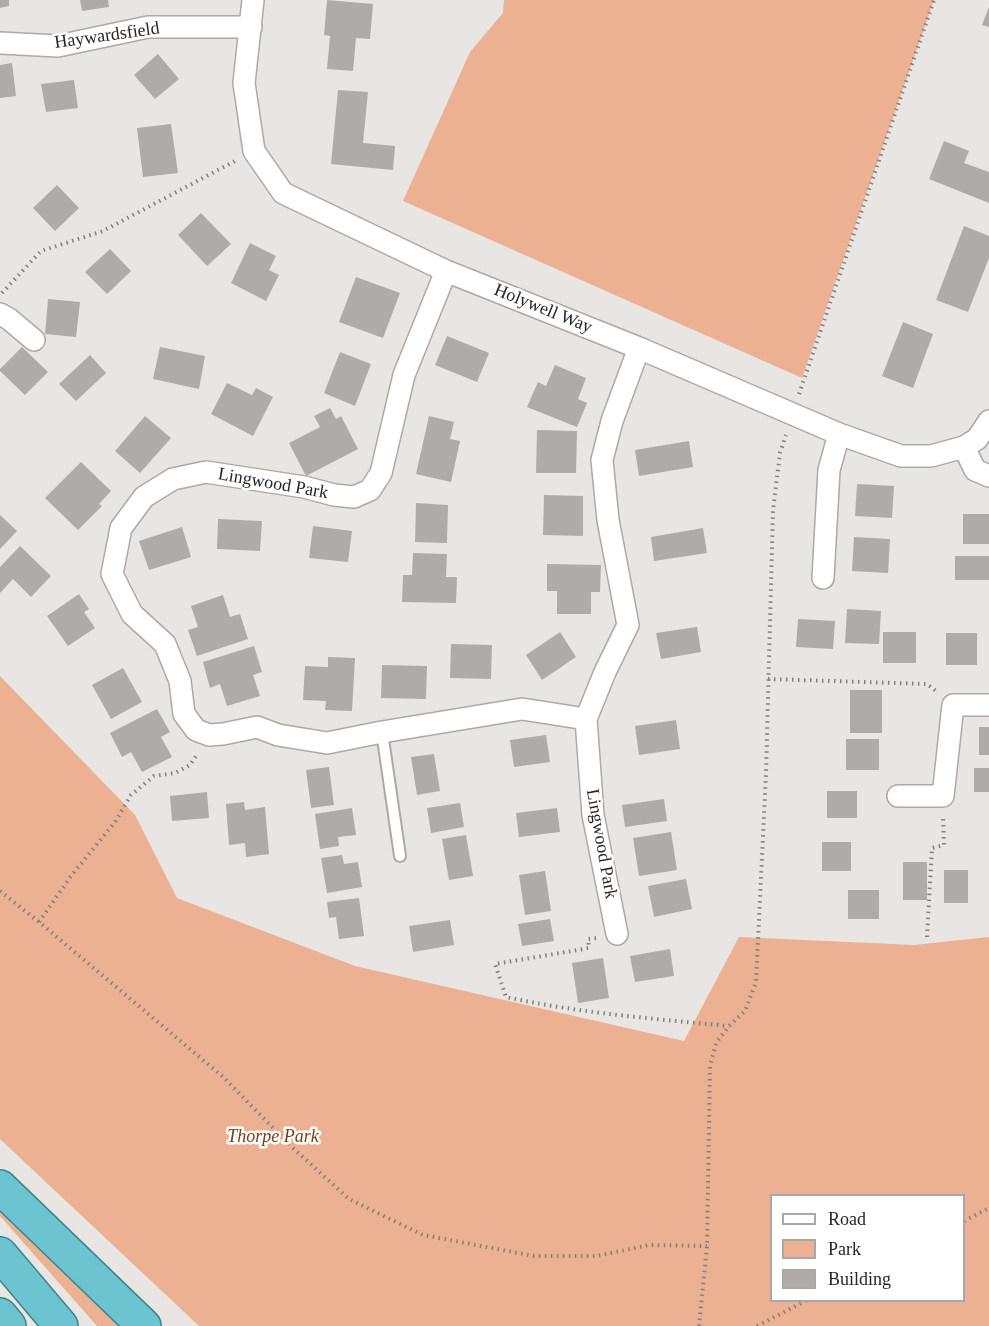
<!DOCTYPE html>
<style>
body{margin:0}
#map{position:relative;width:989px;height:1326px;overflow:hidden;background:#e9e5e3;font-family:"Times New Roman",serif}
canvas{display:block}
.legend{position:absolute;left:770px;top:1194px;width:195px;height:108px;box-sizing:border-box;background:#fff;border:2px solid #a9a8a8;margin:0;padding:8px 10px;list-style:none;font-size:18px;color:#272625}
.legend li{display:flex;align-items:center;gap:12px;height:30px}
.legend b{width:30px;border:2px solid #a9a8a8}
</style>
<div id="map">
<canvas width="989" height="1326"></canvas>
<ul class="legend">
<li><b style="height:8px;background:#fff"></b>Road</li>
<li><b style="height:16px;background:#ebb192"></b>Park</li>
<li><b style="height:16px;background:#aeaba9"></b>Building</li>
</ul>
</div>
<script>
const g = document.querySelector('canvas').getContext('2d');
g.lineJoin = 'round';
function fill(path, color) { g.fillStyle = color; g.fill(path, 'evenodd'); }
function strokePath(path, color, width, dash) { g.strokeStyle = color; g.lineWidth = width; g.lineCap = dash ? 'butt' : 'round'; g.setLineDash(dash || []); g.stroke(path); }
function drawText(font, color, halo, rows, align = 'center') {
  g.font = font + ' "Times New Roman",serif'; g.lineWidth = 5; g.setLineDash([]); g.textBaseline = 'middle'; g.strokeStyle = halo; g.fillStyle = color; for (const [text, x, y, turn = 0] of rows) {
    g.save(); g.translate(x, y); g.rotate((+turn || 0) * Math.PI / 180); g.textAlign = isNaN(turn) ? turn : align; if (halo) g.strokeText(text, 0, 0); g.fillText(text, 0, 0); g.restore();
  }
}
fill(new Path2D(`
 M504 0H934L802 378 403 201 470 52 503 13Z
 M0 676 135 815 177 898 355 966 684 1041 739 937 914 945 989 937V1326H199L0 1139ZM772 1196H964V1300H772Z
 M0 1195 133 1326H97L0 1216Z`), '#ebb192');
fill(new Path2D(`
 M0 0H9V6L0 8Z
 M80 0H108L109 7 82 11Z
 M327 0 373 4 370 39 356 38 353 71 327 69 330 36 324 35Z
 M989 7V27L982 25Z
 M158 54 179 79 155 99 134 75Z
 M12 63 16 96 0 98V65Z
 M74 80 78 108 46 112 41 84Z
 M338 90 368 92 363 143 395 146 393 170 331 164Z
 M171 124 178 173 143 177 137 128Z
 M944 141 969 151 964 163 989 172V203L929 179Z
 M57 185 79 208 55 231 33 208Z
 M201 213 231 244 207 266 178 235Z
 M964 226 989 236V258L968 312 936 300Z
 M250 243 276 256 269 270 279 275 266 301 231 283Z
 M110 249 131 271 107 294 85 272Z
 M356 277 400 293 383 338 339 322Z
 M48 299 80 302 76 337 45 334Z
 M903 322 933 334 913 388 882 376Z
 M447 336 489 353 477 382 435 365Z
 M22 347 48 372 25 395 0 371V369Z
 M160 347 205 356 199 389 153 379Z
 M340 352 371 364 355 406 324 393Z
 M90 355 106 373 76 401 59 384Z
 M555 365 586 378 578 399 587 403 577 427 527 407 538 382 546 386Z
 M227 383 252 395 256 388 273 397 253 436 211 414Z
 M330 408 336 419 341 416 358 449 306 476 289 443 320 427 314 416Z
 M145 416 171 438 140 473 115 451Z
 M429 416 454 422 450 439 460 441 451 482 416 474Z
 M537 430 577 431 576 473H536Z
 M689 441 693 467 639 476 635 450Z
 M81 462 111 491 99 504 102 506 78 530 45 498Z
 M857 484 894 486 892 518 855 516Z
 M544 495 583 496V536L543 535Z
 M416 503 448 505 447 543 415 542Z
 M963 514H989V544H963Z
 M0 515 17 531 0 549Z
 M218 519 262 521 260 551 217 549Z
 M313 526 352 531 348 562 309 558Z
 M182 527 191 557 149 570 139 541Z
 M703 528 707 553 654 561 651 537Z
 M854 537 890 539 888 573 852 571Z
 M20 546 51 576 31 597 13 579 0 593V567Z
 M413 553 447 554 446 577H457L456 603 402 602 403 575H412Z
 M955 556H989V580H955Z
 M547 564 601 565 600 592H591V614H557V591H547Z
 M79 594 89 609 84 612 95 628 68 646 47 616Z
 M223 595 230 617 240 614 248 639 197 656 188 630 198 627 191 606Z
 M847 609 881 611 879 644 845 643Z
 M798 619 835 621 833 649 796 647Z
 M697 627 701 652 661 659 656 633Z
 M560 632 576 657 542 680 526 655Z
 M883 632H916V663H883Z
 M946 633H977V665H946Z
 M451 644 492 645 491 679 450 678Z
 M254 646 262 672 253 675 260 696 227 706 220 684 210 688 203 662Z
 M328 657 355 658 352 711 325 710 326 701 303 700 305 666 328 667Z
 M382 665 427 666 426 699 381 698Z
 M123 668 142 702 111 719 92 685Z
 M850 690H882V733H850Z
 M157 709 170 732 161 737 172 757 142 772 131 752 122 757 110 733Z
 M676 720 680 749 639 755 635 726Z
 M979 727H989V755H979Z
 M546 735 550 762 514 767 510 740Z
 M846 739H879V770H846Z
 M434 754 440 791 417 795 411 757Z
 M329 767 334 805 311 808 306 770Z
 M974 768H989V792H974Z
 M827 791H857V818H827Z
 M207 792 209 818 172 821 170 796Z
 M664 799 667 821 625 827 622 805Z
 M244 802 245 810 265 807 269 854 246 857 245 843 229 845 226 804Z
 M460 803 464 827 431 833 427 808Z
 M352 808 356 835 338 837 339 846 320 849 315 814Z
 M557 808 560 832 519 837 516 813Z
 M671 832 677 870 639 876 633 838Z
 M466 835 473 876 449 880 442 839Z
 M822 842H851V871H822Z
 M342 855 344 864 358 862 362 887 327 893 321 858Z
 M903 862H927V900H903Z
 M944 870H968V903H944Z
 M545 871 551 911 525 915 519 875Z
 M686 879 692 909 654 917 648 886Z
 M848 890H879V919H848Z
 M359 898 364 936 339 939 336 917 329 918 327 902Z
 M550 919 554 941 522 946 518 924Z
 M450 920 454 945 413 952 409 926Z
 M670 949 674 976 635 982 630 956Z
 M603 958 609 998 578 1003 572 963Z`), '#aeaba9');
const service = new Path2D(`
 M382 732 400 856`);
const minor = new Path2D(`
 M253 0 244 83 254 151 283 193 446 271 639 348 839 434 901 456H931L964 447 977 439 989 421
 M0 43 58 46 148 27H251
 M446 271 404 375 381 473 370 490 354 497 334 495 304 487 206 472 173 479 144 497 121 528 112 574 132 614 165 644 180 681 184 714 196 730 209 735 223 734 257 727 278 735 327 743 382 732 522 709 586 719 605 672 628 625 608 520 602 460 612 421 639 348
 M0 314 9 319 34 340
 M964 447 975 470 989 476
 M823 578 829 470 839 434
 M586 719 593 815 617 934
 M898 796H943L953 705H989`);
const trunk = new Path2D(`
 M0 1187 144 1326
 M0 1254 61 1326
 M0 1315 9 1326`);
strokePath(service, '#aca9a7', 14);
strokePath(minor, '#aca9a7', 24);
strokePath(trunk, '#3c848d', 36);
strokePath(new Path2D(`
 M2 293 41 251 103 231 235 161
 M799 394 934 0
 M768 679 927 684 936 691
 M0 891 39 922 222 1076 293 1148 349 1199 423 1235 534 1256H597L649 1245 707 1246
 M39 922 71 876 115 822 131 795 154 776 175 773 190 765 198 753
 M927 937 932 848 944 845 943 817
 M596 938 588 939 589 948 495 964 506 997C579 1013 655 1019 729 1026
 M964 1221 989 1208
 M699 1326 707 1246 710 1066 716 1043 729 1026 745 1011 756 982 766 774 773 510 780 453 786 435
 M757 1326 807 1300`), '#82807e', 4, [1.5, 4.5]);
strokePath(service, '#fff', 10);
strokePath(minor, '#fff', 21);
strokePath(trunk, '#6cc4d0', 33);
drawText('18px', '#272625', '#fff', [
 ["Haywardsfield",107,36,-8],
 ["Holywell Way",543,309,22],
 ["Lingwood Park",273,484,10],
 ["Lingwood Park",601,844,80]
]);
drawText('italic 18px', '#783d19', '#fff', [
 ["Thorpe Park",273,1137]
]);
</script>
